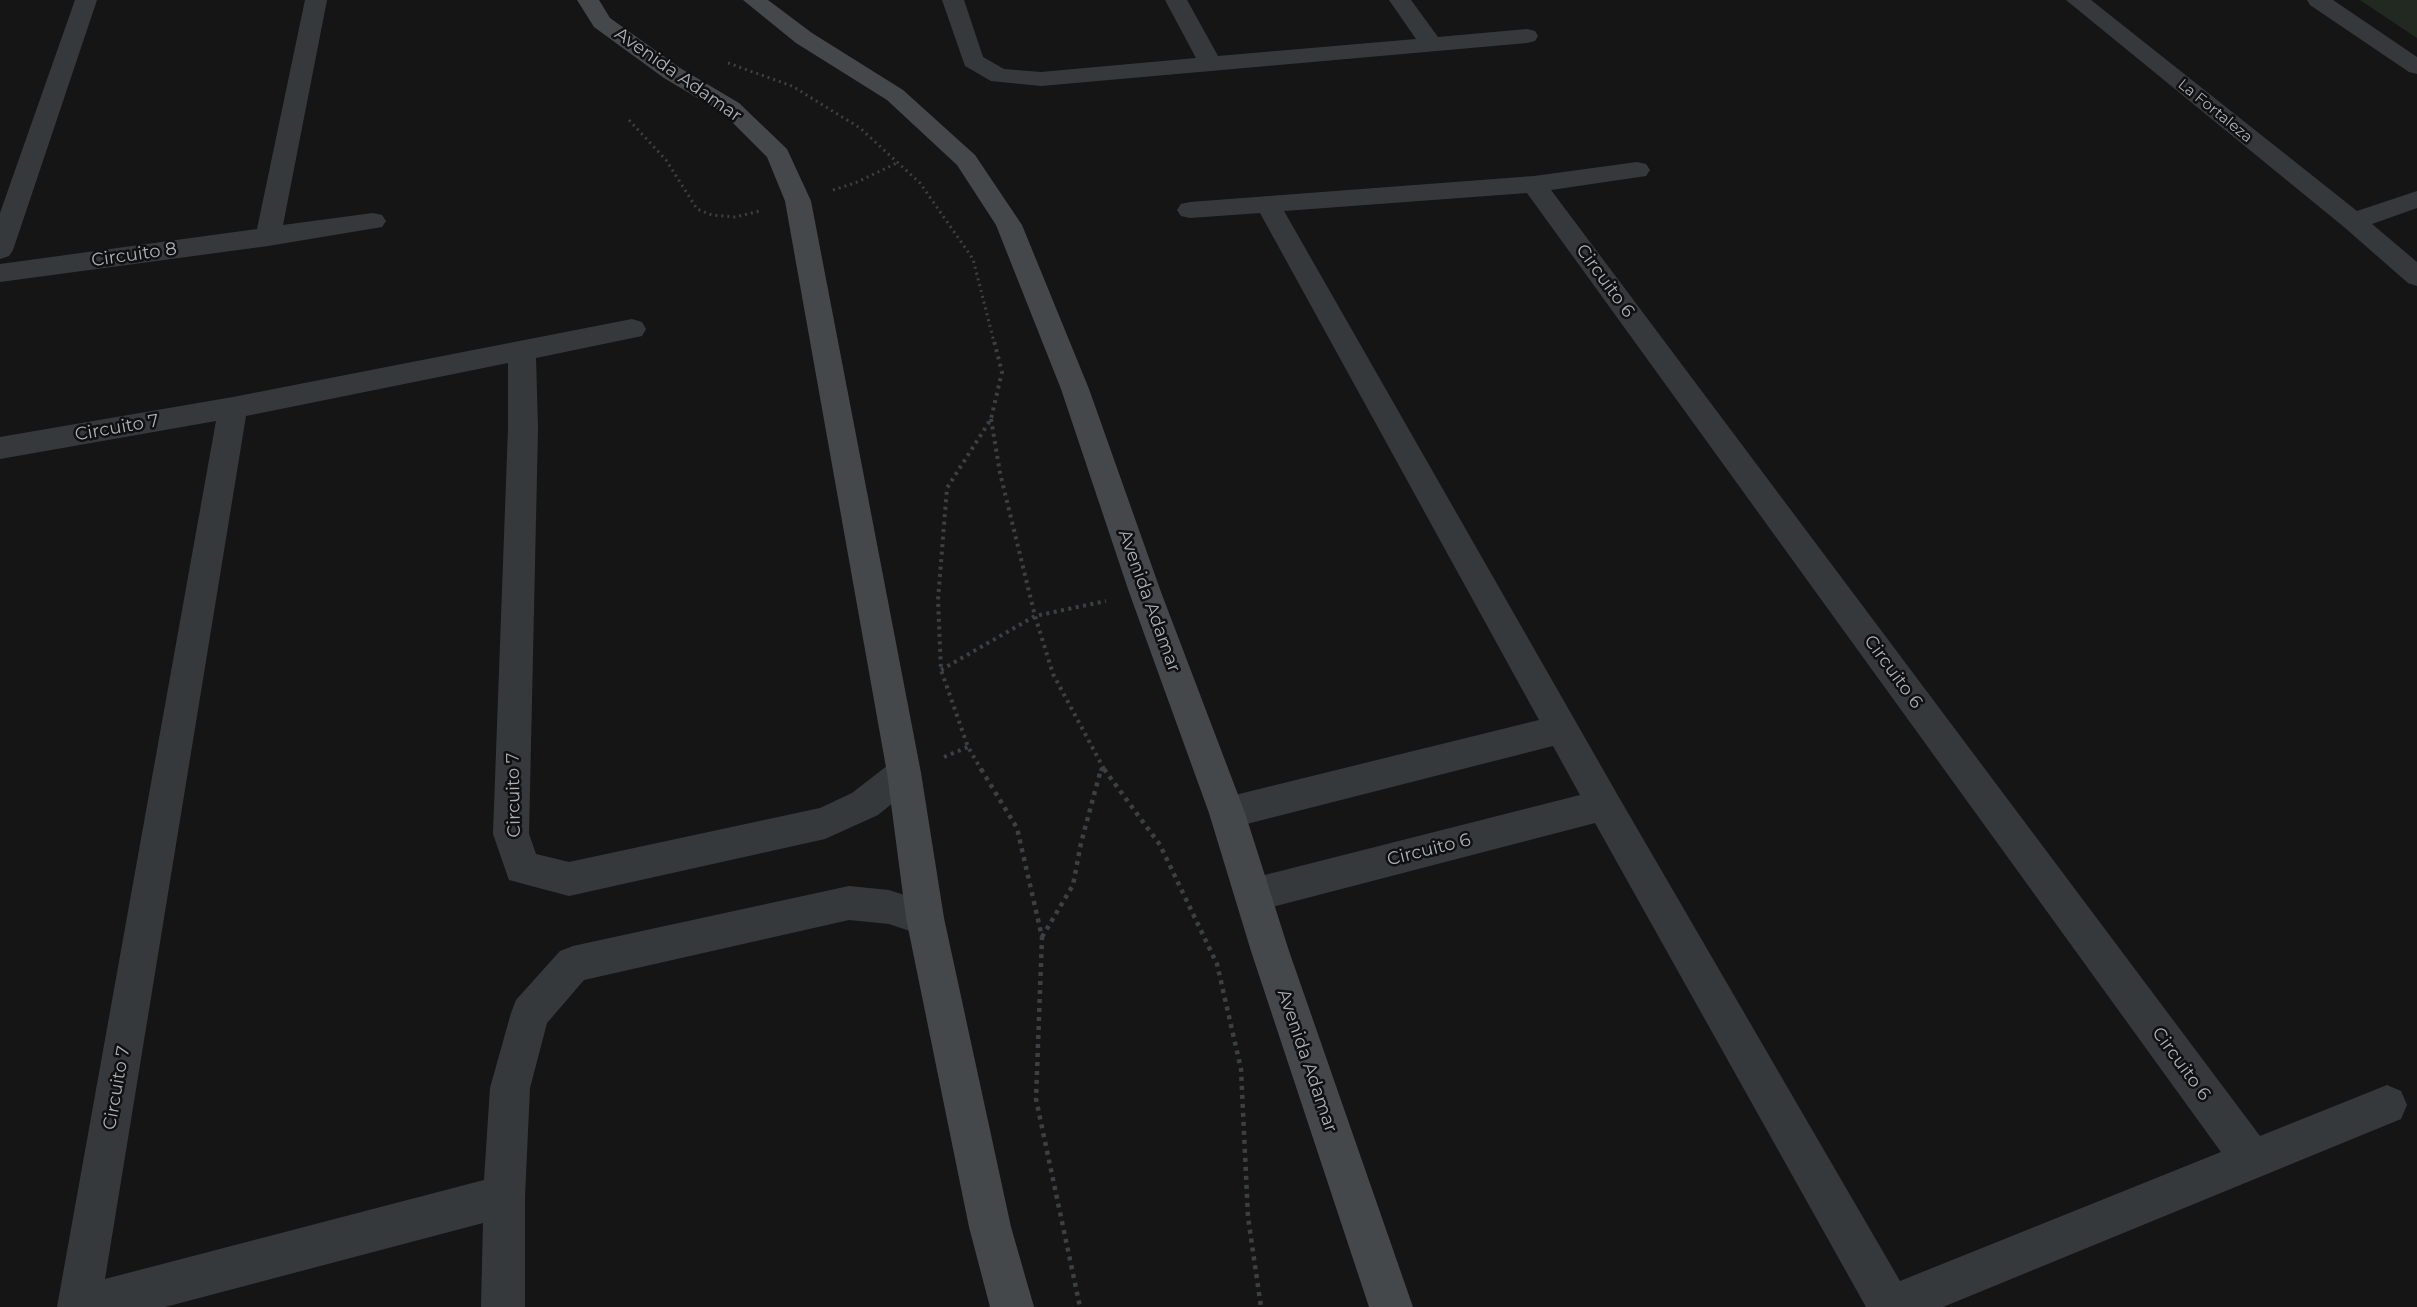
<!DOCTYPE html>
<style>
body{margin:0}
canvas{display:block;background:#151516}
</style>
<canvas width="2417" height="1307"></canvas>
<script>
const g = document.querySelector('canvas').getContext('2d');
g.lineJoin = 'round';
function fill(path, color) { g.fillStyle = color; g.fill(path, 'evenodd'); }
function strokePath(path, color, width, dash) { g.strokeStyle = color; g.lineWidth = width; g.lineCap = dash ? 'butt' : 'round'; g.setLineDash(dash || []); g.stroke(path); }
function drawText(font, color, halo, rows, align = 'center') {
  g.font = font + ' Montserrat,sans-serif'; g.lineWidth = 5; g.setLineDash([]); g.textBaseline = 'middle'; g.strokeStyle = halo; g.fillStyle = color; for (const [text, x, y, turn = 0] of rows) {
    g.save(); g.translate(x, y); g.rotate((+turn || 0) * Math.PI / 180); g.textAlign = isNaN(turn) ? turn : align; if (halo) g.strokeText(text, 0, 0); g.fillText(text, 0, 0); g.restore();
  }
}
fill(new Path2D(`
 M2360 0H2417V38Z`), '#222921');
strokePath(new Path2D(`
 M728 63 792 86 860 128 920 183 973 259 994 342
 M629 120 666 160 697 209 712 215 735 217 760 211
 M833 190 855 183 899 162`), '#3c4042', 3, [2, 4]);
strokePath(new Path2D(`
 M991 419 1000 473 1035 616 1053 674 1105 771
 M941 670 1035 616 1106 601
 M944 757 968 747
 M982 771 968 747 941 670 938 600 947 488 991 419 1002 372 994 341
 M1101 771 1102 767`), '#3c4042', 4, [3, 4.5]);
strokePath(new Path2D(`
 M981 769 1017 828 1042 937 1036 1099 1080 1307
 M1104 769 1160 845 1217 964 1241 1069 1248 1217 1261 1307
 M1042 937 1073 885 1081 843 1101 769`), '#3c4042', 4.5, [4, 5]);
fill(new Path2D(`
 M75 0H97L13 250 9 256 0 259V213Z
 M305 0H327L283 225 373 213 382 215 386 221 382 227 268 246 0 282V264L257 229Z
 M942 0H964L983 57 1004 69 1041 72 1196 58 1165 0H1187L1218 56 1416 39 1389 0H1411L1438 37 1527 29 1535 31 1538 36 1535 41 1527 43 1041 86 991 81 965 66Z
 M2066 0H2091L2357 211 2417 191V208L2372 224 2417 262V286L2408 283 2344 227Z
 M2307 0H2333L2417 57V74L2409 72 2310 5Z
 M1637 162 1646 164 1650 170 1646 176 1551 190 2260 1136 2387 1085 2401 1091 2407 1105 2401 1119 1943 1307H1866L1595 823 1253 912 1240 907 1235 895 1240 883 1253 878 1580 795 1553 746 1227 829 1214 824 1209 813 1214 802 1227 797 1539 720 1260 213 1190 218 1181 216 1177 210 1181 204 1190 202 1534 176ZM1527 193 2221 1152 1900 1281 1617 794 1284 211Z
 M632 319 642 322 646 329 642 336 536 358 538 428 529 834 536 854 569 862 820 808 852 793 892 762 904 758 916 762 921 773 916 784 878 815 825 839 569 896 509 880 493 834 508 428V363L246 416 105 1279 484 1180 490 1088 511 1013 516 1000 560 951 573 946 849 886 889 890 938 906 944 918 938 930 925 936 889 924 849 920 584 980 547 1023 530 1088 525 1196V1307H481L483 1223 165 1307H57L216 421 0 459V437L233 397Z`), '#36393b');
fill(new Path2D(`
 M577 0H599L610 18 680 68 739 103 787 149 811 201 921 773 944 918 1011 1227 1034 1307H990L969 1227 906 918 887 773 785 201 767 157 723 113 664 78 594 27Z
 M743 0H768L812 33 903 90 975 155 1022 225 1089 389 1161 592 1245 813 1289 951 1413 1307H1369L1251 951 1209 813 1129 592 1061 389 996 225 957 165 887 100 796 43Z`), '#44484b');
drawText('15px', '#a7b1b6', '#101011', [
 ["La Fortaleza",2215,111,39]
]);
drawText('18px', '#a7b1b6', '#101011', [
 ["Avenida Adamar",678,75,35],
 ["Circuito 8",134,255,-8],
 ["Circuito 6",1605,281,54],
 ["Circuito 7",117,428,-10],
 ["Avenida Adamar",1149,601,70],
 ["Circuito 6",1893,672,54],
 ["Circuito 7",514,795,-91],
 ["Circuito 6",1429,850,-14],
 ["Avenida Adamar",1307,1061,71],
 ["Circuito 6",2181,1064,54],
 ["Circuito 7",117,1088,-80]
]);
</script>
